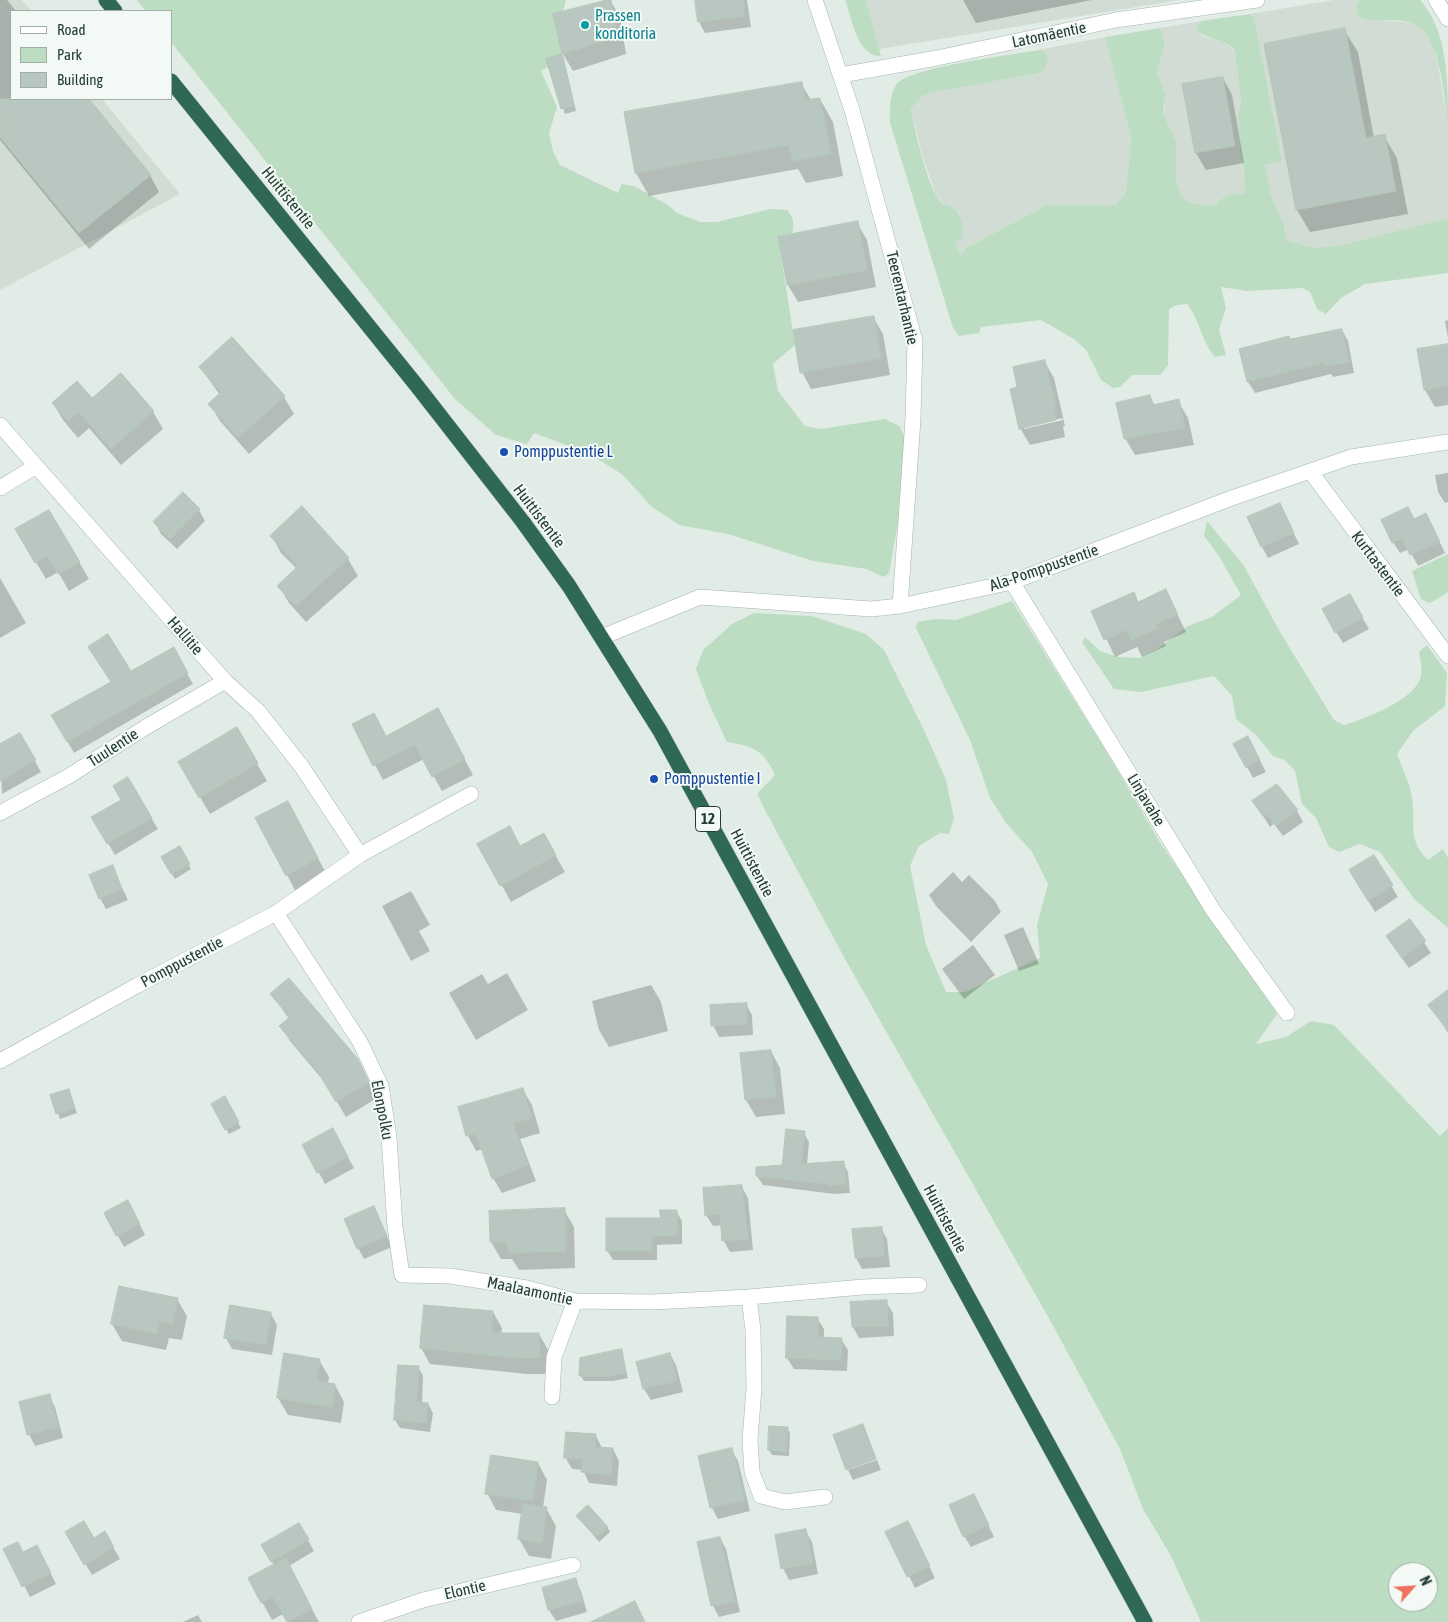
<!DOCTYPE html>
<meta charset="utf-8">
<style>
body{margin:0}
#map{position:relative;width:1448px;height:1622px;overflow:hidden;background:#e2ece7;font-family:"Asap Condensed",sans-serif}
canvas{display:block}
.legend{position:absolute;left:10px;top:10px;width:162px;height:90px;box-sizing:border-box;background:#f3f9f5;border:1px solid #a0aea7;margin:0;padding:6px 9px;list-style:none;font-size:15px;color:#233d33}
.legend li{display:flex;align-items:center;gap:10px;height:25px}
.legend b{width:25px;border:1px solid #a0aea7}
.north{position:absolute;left:1388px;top:1562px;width:50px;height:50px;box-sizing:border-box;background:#f3f9f5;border:1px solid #a0aea7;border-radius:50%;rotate:64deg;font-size:14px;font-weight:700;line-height:20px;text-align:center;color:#233d33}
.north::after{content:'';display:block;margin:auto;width:18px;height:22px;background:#ee725e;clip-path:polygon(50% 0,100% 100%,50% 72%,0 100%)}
</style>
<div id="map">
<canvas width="1448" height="1622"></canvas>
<ul class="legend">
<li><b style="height:6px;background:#fff"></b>Road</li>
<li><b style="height:14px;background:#bcddc1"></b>Park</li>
<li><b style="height:14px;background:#b8c7bf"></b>Building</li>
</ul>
<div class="north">N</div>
</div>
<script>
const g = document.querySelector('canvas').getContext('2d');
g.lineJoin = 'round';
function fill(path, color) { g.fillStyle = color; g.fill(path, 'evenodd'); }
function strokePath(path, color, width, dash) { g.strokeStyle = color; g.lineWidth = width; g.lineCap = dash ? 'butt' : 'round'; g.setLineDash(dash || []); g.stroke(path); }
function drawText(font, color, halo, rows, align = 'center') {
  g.font = font + ' "Asap Condensed",sans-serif'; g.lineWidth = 4; g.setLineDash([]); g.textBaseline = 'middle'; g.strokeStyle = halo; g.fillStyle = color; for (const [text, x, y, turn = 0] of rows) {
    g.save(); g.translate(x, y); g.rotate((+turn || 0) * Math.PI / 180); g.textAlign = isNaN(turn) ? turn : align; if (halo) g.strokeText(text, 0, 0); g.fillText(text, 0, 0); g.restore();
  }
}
fill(new Path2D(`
 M0 0H22L31 11H11V99H102L180 194 0 290Z
 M866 0H1179L879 49Z
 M1334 0H1359L1356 8 1357 15 1363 19 1413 23 1421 28 1432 42 1438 65 1448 124V218L1341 245 1314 248 1286 240 1284 225 1271 195 1265 165 1282 161 1254 17 1250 14Z
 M1201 21 1196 30 1204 37 1223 41 1235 51 1241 101 1238 118 1240 151 1246 187 1245 193 1232 195 1210 206 1189 202 1181 196 1178 190 1175 169 1176 141 1163 113 1165 107 1157 72 1165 44 1160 28Z
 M1105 37 1131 138 1126 192 1115 205H1047L966 248 960 255 956 246 963 232 959 212 944 205 936 194 923 158 911 109 922 96 939 91 1035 74 1045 52 1038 50Z`), '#d1dcd5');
fill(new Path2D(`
 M137 0H566L561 20 562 54 550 66 541 71 557 107 549 133 553 151 560 165 618 193 622 184 634 186 668 205 677 213 700 222H717L770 209 787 210C794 218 795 224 792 234L778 237 795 345 773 364 778 391 805 426 820 429 885 419 899 426 905 437 899 516 889 574 883 577 867 569 813 561 728 534 679 525 652 507 623 475 590 454 534 433 527 444 496 435 455 399 171 42V11H146Z
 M845 0H866L881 56C857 57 852 18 845 0Z
 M1359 0H1420C1448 31 1448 81 1448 124 1444 98 1441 33 1412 23 1397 18 1378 22 1363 19L1357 15 1356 8Z
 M1250 14 1254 17 1282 161 1265 165 1271 195 1284 225 1286 240 1314 248 1341 245 1448 218V273L1365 284 1341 298 1326 314 1317 309 1310 292 1303 288 1247 291 1221 287 1226 308 1219 330 1226 355 1215 357C1201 341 1200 320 1187 304L1177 305 1169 309 1168 365 1160 375H1132L1120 387 1113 388 1101 380 1086 350 1074 339 1041 320 981 327 979 333 959 336 953 328 890 123C890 110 889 97 896 85 907 67 1013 55 1038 50L1045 52 1048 59 1044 70 1035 74 939 91 922 96 911 109C915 131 928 192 944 205 962 208 964 223 962 239L958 241 956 246 960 255 966 248 1047 205H1115L1126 192 1131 138 1105 37 1160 28 1165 44 1157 72 1165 95 1163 113 1176 141V180L1181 196 1189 202 1209 206 1216 204 1227 195 1245 193 1244 171 1240 151 1238 117 1241 101 1235 51C1225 37 1208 41 1196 30L1201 21Z
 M1207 521 1244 566 1280 632 1334 720 1344 725C1364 719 1416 700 1421 676 1423 669 1420 659 1419 652L1427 645 1447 673 1445 706 1413 731 1397 754C1402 768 1410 783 1412 798 1416 824 1407 840 1428 860L1443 849 1448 858V928L1415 900 1380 852 1360 844 1339 852 1329 847 1316 818 1302 804 1295 771 1285 760 1273 756 1255 734 1236 719 1232 696 1214 676 1141 692 1114 689 1082 642 1085 637 1100 651 1118 657 1140 658 1156 650 1188 626 1212 617 1241 595 1219 556 1204 536Z
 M1448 554V592L1430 603 1421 599 1412 571Z
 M1012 601 1106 751 1161 844 1277 1014 1256 1044 1286 1037 1311 1021 1334 1025 1440 1136 1448 1128V1622H1201L1171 1556 1143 1509 1120 1449 1051 1322 845 959 765 810 757 794 775 775C764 750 753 746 727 742L709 704 696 669 703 650 711 643 732 624 754 613 812 616 866 634 884 650 924 730 946 780 954 818 949 834 940 833 919 846 910 866 926 945 946 992H965L1040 958 1037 925 1048 884 1032 852 1006 823 990 798 970 740 916 628 917 622 936 619 956 620ZM1398 1572H1428V1602H1398Z`), '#bcddc1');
fill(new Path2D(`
 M0 0H7L16 11H11V99H87L150 175 159 192 89 249 0 140Z
 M610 0 620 17 626 54 573 71 563 54 554 15Z
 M696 0H747L751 27 705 33 699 22Z
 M963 0H1092L976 23Z
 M1344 30 1358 52 1374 138 1384 136 1397 158 1408 214 1310 232 1297 210Z
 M563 55 576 111 565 114 547 60Z
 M1223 78 1232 95 1244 163 1206 170 1196 153 1184 85Z
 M801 83 811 100 820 99 833 122 843 176 806 183 798 169 649 196 636 173Z
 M857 223 867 240 876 287 798 302 788 285Z
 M873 317 883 334 890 375 811 389 802 372Z
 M1448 320V338L1445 321Z
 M1342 330 1348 341 1354 373 1333 377 1331 374 1255 393 1248 382 1240 350Z
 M1448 346V405L1435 407 1425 390 1418 350Z
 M1044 361 1054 378 1065 426H1063L1065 437 1030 445 1020 428ZM1062 418 1063 420 1024 429V427Z
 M200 367 284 397 294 414 249 454 220 421 210 404 220 395Z
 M1150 397 1155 406 1178 401 1188 418 1194 445 1135 455 1125 438Z
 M92 400 153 412 163 429 121 465 89 428 78 438 63 420 53 403Z
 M1448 473V502L1445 503 1438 492 1435 475Z
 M1280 504 1299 544 1268 558 1262 547Z
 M199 510 205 521 177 549 161 534 155 522Z
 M49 511 89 579 69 591 58 572 46 579 17 530Z
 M1426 514 1445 553 1418 566 1409 549 1400 553 1393 542 1414 520Z
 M272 536 348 559 358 576 306 622 289 603 279 586 297 569 281 553Z
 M0 578 26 623 0 638Z
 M1166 591 1186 632 1164 642 1166 646 1142 657 1137 647 1115 657 1093 611 1133 594 1139 603Z
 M1350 596 1369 629 1343 643 1336 632Z
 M173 649 193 684 74 753 53 716Z
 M354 725 386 737 446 725 473 775 442 791 424 759 383 780Z
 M237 729 267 781 210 814 179 762Z
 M20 734 41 772 2 794 0 746Z
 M1254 749 1266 772 1253 778 1247 767Z
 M127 778 158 829 115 855 93 818 123 800Z
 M1254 802 1297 811 1303 822 1283 836 1274 824 1270 827Z
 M297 819 327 875 296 892 287 875Z
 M543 834 565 872 511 902 479 844 520 847Z
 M179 848 191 869 175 879 162 858Z
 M1373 856 1398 897 1375 912 1357 882Z
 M112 867 128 900 106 909 100 898Z
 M953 872 962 882 969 875 995 901 1001 912 971 942 936 906 929 895Z
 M411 891 430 925 419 931 430 951 411 961 382 906Z
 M1410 921 1431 953 1409 968 1394 947Z
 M1023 927 1039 964 1019 971 1004 935Z
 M973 945 995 975 964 999 942 969Z
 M507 973 528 1010 476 1040 449 993 482 974 488 984Z
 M651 985 661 1002 668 1031 609 1047 599 1030 592 1001Z
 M1448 991V1033L1430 1005Z
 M272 994 366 1077 377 1098 346 1117 327 1085 290 1041 281 1026 289 1019Z
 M746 1004 752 1015 753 1035 719 1037 713 1025Z
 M771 1051 780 1068 785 1114 756 1117 746 1100 741 1054Z
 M68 1090 77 1113 60 1119 52 1096Z
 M523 1090 532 1105 540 1133 520 1139 536 1181 502 1193 493 1178 483 1149 476 1151 468 1136 459 1108Z
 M224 1098 241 1128 229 1134 212 1105Z
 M804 1133 809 1142 807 1165 843 1163 848 1172 850 1193 834 1194 763 1185 757 1176 784 1167Z
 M339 1141 354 1168 325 1184 304 1145Z
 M742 1187 748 1198 753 1250 730 1252 724 1241 722 1225 713 1226 706 1215Z
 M373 1207 392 1247 364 1259 358 1248Z
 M564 1210 574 1227 575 1268 519 1270 512 1259H501L491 1242Z
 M676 1211 682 1221V1244L657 1245V1260H613L607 1250Z
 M134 1213 145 1235 124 1247 106 1214Z
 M881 1228 887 1239 890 1267 862 1269 856 1258 853 1230Z
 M177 1299 187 1316 182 1340 169 1338 166 1350 122 1341 112 1324Z
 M886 1302 893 1313 894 1336 859 1338 853 1327Z
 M493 1312 502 1328 501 1334H539L548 1350V1374H527L430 1364 421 1348Z
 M271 1314 277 1325 272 1355 232 1349 226 1338Z
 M817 1318 824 1329V1339H841L848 1350 847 1371 794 1369 787 1358Z
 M621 1351 628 1378 613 1381H584L581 1376Z
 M670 1354 676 1365 683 1392 651 1400 644 1389 637 1362Z
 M319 1360 329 1377 328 1384 335 1385 344 1402 341 1423 288 1415 278 1398Z
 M418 1367 423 1376 422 1404H428L433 1413 430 1432 400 1428 395 1420Z
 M49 1396 55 1407 63 1438 35 1446 29 1434Z
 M862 1426 876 1457 847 1468Z
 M770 1427 787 1428 790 1433 789 1456 772 1455 769 1450Z
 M596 1436 602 1448 613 1449 619 1461 617 1486 589 1483 583 1470 572 1469 565 1457Z
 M731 1449 738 1461 750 1511 718 1519 712 1508 699 1457Z
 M877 1460 881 1470 853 1480 848 1470Z
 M538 1463 547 1480 543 1508H546L556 1526 551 1559 529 1556 519 1539 523 1514 496 1510 487 1493Z
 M974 1495 994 1537 971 1547 964 1536Z
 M577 1516 607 1527 610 1532 599 1542Z
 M299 1524 314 1551 289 1566 319 1622H287L283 1614 272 1620 249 1578 274 1565 263 1546Z
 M805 1530 812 1542 818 1574 789 1580 783 1568Z
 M67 1533 93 1540 105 1533 120 1559 92 1575Z
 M887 1533 913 1534 935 1578 915 1588Z
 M720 1538 726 1549 740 1612 719 1617 713 1606 699 1543Z
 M5 1549 43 1558 56 1584 30 1597Z
 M575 1580 581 1591 587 1612 556 1621 549 1610 544 1589Z
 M198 1615 202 1622H183Z`), '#0003');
const building = new Path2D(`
 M607 0H611L617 37 562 54 553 14Z
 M695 0H743L745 16 698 22Z
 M1345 28 1366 138 1385 134 1396 191 1296 210 1264 44Z
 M562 54 574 106 561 109 546 59Z
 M1223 77 1235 146 1195 153 1182 84Z
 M802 82 805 100 820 98 831 154 792 161 789 145 635 173 624 112Z
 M0 99H89L151 175 79 233 0 137Z
 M858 221 867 270 787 285 778 237Z
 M874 316 881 358 800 373 793 330Z
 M1342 329 1349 362 1325 366 1324 363 1247 382 1239 349 1289 336 1290 339Z
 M232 337 285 396 238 438 208 404 221 392 199 367Z
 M1448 344V386L1424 390 1417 349Z
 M1045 360 1056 409H1054L1056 420 1019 429 1010 389 1017 387 1013 367Z
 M121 373 154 411 111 449 79 412 68 421 52 403 77 381 92 398Z
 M1150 395 1153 405 1179 399 1185 428 1124 439 1116 403Z
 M183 492 200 509 170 539 153 522Z
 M1280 503 1294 533 1261 547 1247 517Z
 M302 506 349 558 296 606 277 586 298 566 270 536Z
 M1408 507 1414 519 1426 513 1440 542 1410 555 1402 538 1392 543 1381 520Z
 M49 510 80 562 58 574 47 556 35 563 15 529Z
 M1166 589 1178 615 1155 624 1157 629 1131 640 1127 630 1104 640 1091 611 1134 592 1138 602Z
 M1350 594 1363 617 1335 633 1322 609Z
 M108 634 131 671 174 647 188 673 67 742 51 715 111 682 88 647Z
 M438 708 465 759 432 777 415 745 373 766 352 724 374 713 386 736Z
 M237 727 258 763 199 798 178 762Z
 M20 733 36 760 0 781V744Z
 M1248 736 1260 760 1246 768 1233 744Z
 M128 777 152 818 107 844 91 817 121 800 113 786Z
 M1277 784 1298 810 1276 826 1267 814 1263 816 1252 801Z
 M288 801 318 858 286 876 255 818Z
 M510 826 520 846 544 833 556 855 500 886 477 844Z
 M180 846 190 864 171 874 161 857Z
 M1374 855 1393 885 1368 901 1349 870Z
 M113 865 122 889 99 899 89 875Z
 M1410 919 1426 941 1402 958 1386 936Z
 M289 978 358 1059 369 1082 336 1102 316 1069 279 1026 290 1017 270 994Z
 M1448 990V1031L1428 1005Z
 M747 1003V1024L711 1026 710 1005Z
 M771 1050 776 1097 745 1100 740 1053Z
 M523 1088 532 1118 513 1123 528 1165 492 1179 476 1134 466 1136 458 1107Z
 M69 1089 75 1108 56 1114 50 1095Z
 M225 1096 239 1122 225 1130 211 1104Z
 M333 1128 348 1157 317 1173 302 1145Z
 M786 1129 805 1131 801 1164 844 1161 846 1184 827 1186V1184L756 1176V1167L782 1165Z
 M742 1185 748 1239 722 1241 720 1214 705 1216 703 1188Z
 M128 1200 140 1224 116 1236 104 1213Z
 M374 1206 387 1236 357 1249 344 1219Z
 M565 1208 566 1251 508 1253 507 1242H490L489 1211Z
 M660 1210H677V1235L652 1236V1251H606V1218H660Z
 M882 1227 884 1256 855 1258 852 1229Z
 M119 1286 178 1298 172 1324 159 1321 157 1334 111 1324Z
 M887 1300 888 1326 852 1327 850 1302Z
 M230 1305 271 1312 266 1345 224 1338Z
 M424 1305 493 1311 491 1333H539L540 1358H517L420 1348Z
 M787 1316 818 1317V1337L842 1338 841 1360 786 1358Z
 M622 1349 626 1373 609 1376H579L580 1358Z
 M284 1353 320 1359 317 1381 335 1384 332 1407 277 1398Z
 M670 1353 677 1381 643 1389 636 1362Z
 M398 1365 419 1366 417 1402 428 1403 426 1423 394 1420Z
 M50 1394 58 1427 27 1435 19 1402Z
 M863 1424 876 1459 846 1470 833 1435Z
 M769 1426 788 1427 786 1452 768 1450Z
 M566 1432 596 1434 595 1447 613 1448 611 1475 581 1472 583 1459 564 1458Z
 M732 1448 745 1500 710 1508 698 1456Z
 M491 1455 538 1462 533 1501 485 1494Z
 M974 1494 989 1525 963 1537 949 1505Z
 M523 1504 547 1507 542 1543 518 1539Z
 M588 1505 608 1527 596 1537 576 1516Z
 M84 1521 94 1538 105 1531 114 1547 84 1565 65 1532Z
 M908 1521 930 1566 907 1577 885 1532Z
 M299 1523 309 1539 271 1562 261 1545Z
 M806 1529 813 1563 781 1569 775 1535Z
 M720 1537 735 1601 711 1606 697 1542Z
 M18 1542 23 1552 37 1545 51 1573 22 1587 3 1549Z
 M286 1558 312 1609 287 1622 273 1597 261 1603 248 1578Z
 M576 1578 582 1601 548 1610 542 1588Z
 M635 1601 645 1622H591Z`);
fill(building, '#b8c7bf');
strokePath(building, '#b5c6bd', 1);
const minor = new Path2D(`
 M815 0 852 110 915 341 913 419 900 606
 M1436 0 1448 19
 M841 75 937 58 1116 20 1257 0
 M0 425 225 681 258 711 302 767 360 855
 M1310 471 1448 656
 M0 488 36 466
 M1012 582 1213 910 1287 1013
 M602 637 700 597 871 609 900 606 1012 582 1229 499 1351 457 1448 442
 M0 813 69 776 146 727 225 681
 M276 913 360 1042 381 1086 389 1137 395 1227 402 1275 450 1276 527 1288 575 1301 653 1302 749 1297 863 1287 919 1285
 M0 1061 138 985 276 913 360 855 471 794
 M749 1297 753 1330 754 1388 750 1440 752 1472 761 1496 785 1502 825 1497
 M552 1397 554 1357 575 1301
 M359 1622 423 1600 573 1565`);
const highway = new Path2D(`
 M106 0 115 11
 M171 81 417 386 523 522 569 586 660 731 1145 1622`);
strokePath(minor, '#a5b4ad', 16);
strokePath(highway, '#c1c9c6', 16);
strokePath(minor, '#fff', 15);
strokePath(highway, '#2f6856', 15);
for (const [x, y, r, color] of [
 [585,25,5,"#0f9aa8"],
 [504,452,5,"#1a4fb4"],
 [654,779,5,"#1a4fb4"]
]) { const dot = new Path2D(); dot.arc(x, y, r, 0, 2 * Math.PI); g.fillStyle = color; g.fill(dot); strokePath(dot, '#f3f9f5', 2); }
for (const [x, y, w] of [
 [708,819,25]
]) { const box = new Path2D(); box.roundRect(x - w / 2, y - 12.5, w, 25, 4); g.fillStyle = '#f3f9f5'; g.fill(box); strokePath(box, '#233d33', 1); }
drawText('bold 15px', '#233d33', null, [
 ["12",708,819]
]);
drawText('16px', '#0d838f', '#f3f9f5', [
 ["Prassen",595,16],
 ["konditoria",595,34]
], 'left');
drawText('16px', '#233d33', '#f3f9f5', [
 ["Latomäentie",1049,35,-12],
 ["Huittistentie",288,198,51],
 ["Teerentarhantie",902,298,77],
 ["Huittistentie",539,516,53],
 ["Kurttastentie",1378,564,53],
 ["Ala-Pomppustentie",1044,568,-19],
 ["Hallitie",185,636,49],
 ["Tuulentie",113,748,-33],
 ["Linjavahe",1146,800,59],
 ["Huittistentie",752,863,62],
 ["Pomppustentie",182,962,-28],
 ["Elonpolku",382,1110,79],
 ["Huittistentie",945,1219,62],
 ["Maalaamontie",530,1291,12],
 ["Elontie",465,1590,-13]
]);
drawText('16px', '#164399', '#f3f9f5', [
 ["Pomppustentie L",514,452],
 ["Pomppustentie I",664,779]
], 'left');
</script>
